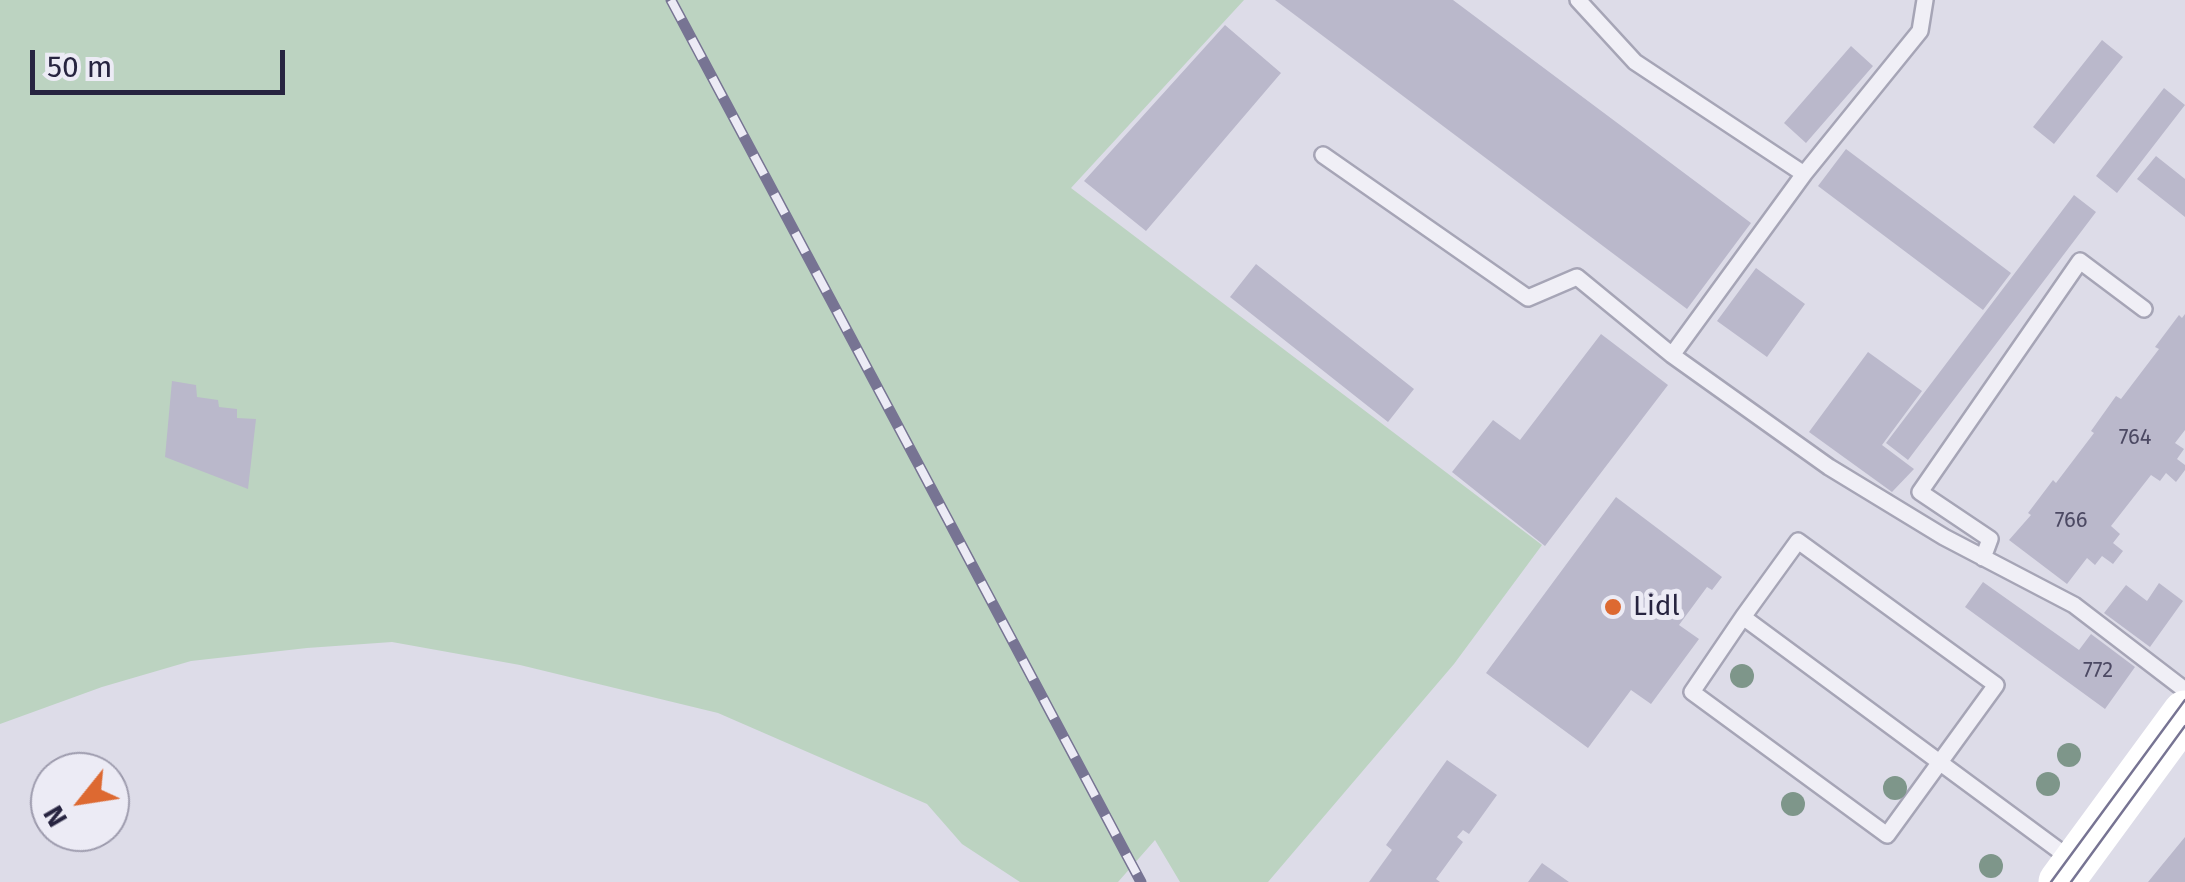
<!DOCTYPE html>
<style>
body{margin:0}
#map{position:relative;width:2185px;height:882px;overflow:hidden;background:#dddce8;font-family:"Fira Sans",sans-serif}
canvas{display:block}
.north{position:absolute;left:30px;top:752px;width:100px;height:100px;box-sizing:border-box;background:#ecebf5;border:2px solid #9d9bad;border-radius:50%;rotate:240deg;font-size:28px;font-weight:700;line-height:40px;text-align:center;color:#272440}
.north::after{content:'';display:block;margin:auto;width:35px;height:45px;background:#dd6931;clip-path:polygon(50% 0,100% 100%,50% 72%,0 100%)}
.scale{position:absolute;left:30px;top:50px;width:255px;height:45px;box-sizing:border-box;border:5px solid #272440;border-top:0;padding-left:12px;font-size:30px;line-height:35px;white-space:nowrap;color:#272440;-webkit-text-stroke:8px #ecebf5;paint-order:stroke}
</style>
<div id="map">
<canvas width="2185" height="882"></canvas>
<div class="north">N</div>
<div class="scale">50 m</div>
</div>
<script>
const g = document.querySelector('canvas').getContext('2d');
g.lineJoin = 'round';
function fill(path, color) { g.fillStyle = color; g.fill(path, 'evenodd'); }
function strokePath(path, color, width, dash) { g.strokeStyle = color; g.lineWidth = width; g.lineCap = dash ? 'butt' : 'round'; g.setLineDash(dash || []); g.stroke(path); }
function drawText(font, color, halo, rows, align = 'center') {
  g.font = font + ' "Fira Sans",sans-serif'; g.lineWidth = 10; g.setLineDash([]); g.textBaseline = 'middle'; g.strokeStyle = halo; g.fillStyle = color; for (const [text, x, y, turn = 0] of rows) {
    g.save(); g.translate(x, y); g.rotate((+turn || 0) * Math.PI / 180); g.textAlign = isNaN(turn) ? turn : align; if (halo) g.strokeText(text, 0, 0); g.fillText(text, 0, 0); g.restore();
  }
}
fill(new Path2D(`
 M0 0H1244L1071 188 1542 545 1454 664 1268 882H1180L1155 840 1118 882H1020L962 844 927 804 718 713 520 665 392 642 307 648 191 661 102 687 0 724Z`), '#bcd3c1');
fill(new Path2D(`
 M1275 0H1453L1751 223 1687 309Z
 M1225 25 1281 73 1146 231 1084 181Z
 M2102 40 2123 57 2054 144 2033 127Z
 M1851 46 1873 66 1806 143 1784 123Z
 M2164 88 2185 105 2117 193 2096 176Z
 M1846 149 2011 273 1983 310 1818 186Z
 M2156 156 2185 179V217L2137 179Z
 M2074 195 2096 212 1908 460 1886 443Z
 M1256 264 1414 389 1388 422 1230 297Z
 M1756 268 1805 304 1767 357 1717 321Z
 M2185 314V430L2175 443 2184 449 2177 459 2185 465V470L2176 482 2166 473 2160 481 2151 475 2111 526 2120 534 2113 543 2123 551 2113 564 2102 556 2095 565 2087 558 2067 584 2009 540 2031 515 2028 513 2053 480 2056 483 2094 433 2091 431 2116 396 2121 399 2159 349 2155 347 2179 315 2182 318Z
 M1601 334 1668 385 1545 546 1452 472 1493 420 1520 440Z
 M1868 352 1922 391 1882 445 1914 469 1892 492 1809 432Z
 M172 381 196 385 197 397 218 400 219 407 237 409V418L256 419 248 489 165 457Z
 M1616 497 1722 577 1712 590 1707 587 1679 625 1699 639 1651 704 1631 690 1588 748 1486 673Z
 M1983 582 2079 650 2091 634 2135 667 2105 709 1965 607Z
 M2159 583 2183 601 2150 647 2104 613 2126 585 2147 601Z
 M1447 760 1497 795 1469 834 1463 830 1457 837 1463 842 1436 879 1440 882H1369L1392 850 1386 845Z
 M2185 837V882H2148Z
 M1542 863 1569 882H1528Z`), '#bab8cb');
const lane = new Path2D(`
 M1578 0 1635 62 1804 174
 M1323 155 1528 298 1577 277 1672 355 1829 467 1944 537 2074 605 2185 690
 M1672 355 1804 174 1920 31 1925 0
 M1983 558 1990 539 1920 492 2080 261 2144 309
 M1743 617 1798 541 1996 685 1887 835 1692 692 1743 617 2072 860`);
strokePath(lane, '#a6a5b6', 20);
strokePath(lane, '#f0eff6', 15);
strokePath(new Path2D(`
 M2061 882 2185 713`), '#fff', 45);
strokePath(new Path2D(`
 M2051 882 2185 700
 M2071 882 2185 726`), '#777493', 2.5);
const rail = new Path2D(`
 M671 0 1141 882`);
strokePath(rail, '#777493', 11);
strokePath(rail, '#ecebf5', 8, [22]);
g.fillStyle = '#7e968a';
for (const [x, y] of [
 [1742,676],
 [2069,755],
 [2048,784],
 [1895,788],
 [1793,804],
 [1991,866]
]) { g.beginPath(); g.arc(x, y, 12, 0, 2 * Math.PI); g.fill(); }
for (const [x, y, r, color] of [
 [1613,607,10,"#dd6931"]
]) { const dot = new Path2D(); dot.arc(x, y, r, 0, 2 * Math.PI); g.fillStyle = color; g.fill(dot); strokePath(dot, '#ecebf5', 4); }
drawText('22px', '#4c4963', null, [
 ["764",2135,438],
 ["766",2071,521],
 ["772",2098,671]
]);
drawText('28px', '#272440', '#ecebf5', [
 ["Lidl",1633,607]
], 'left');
</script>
